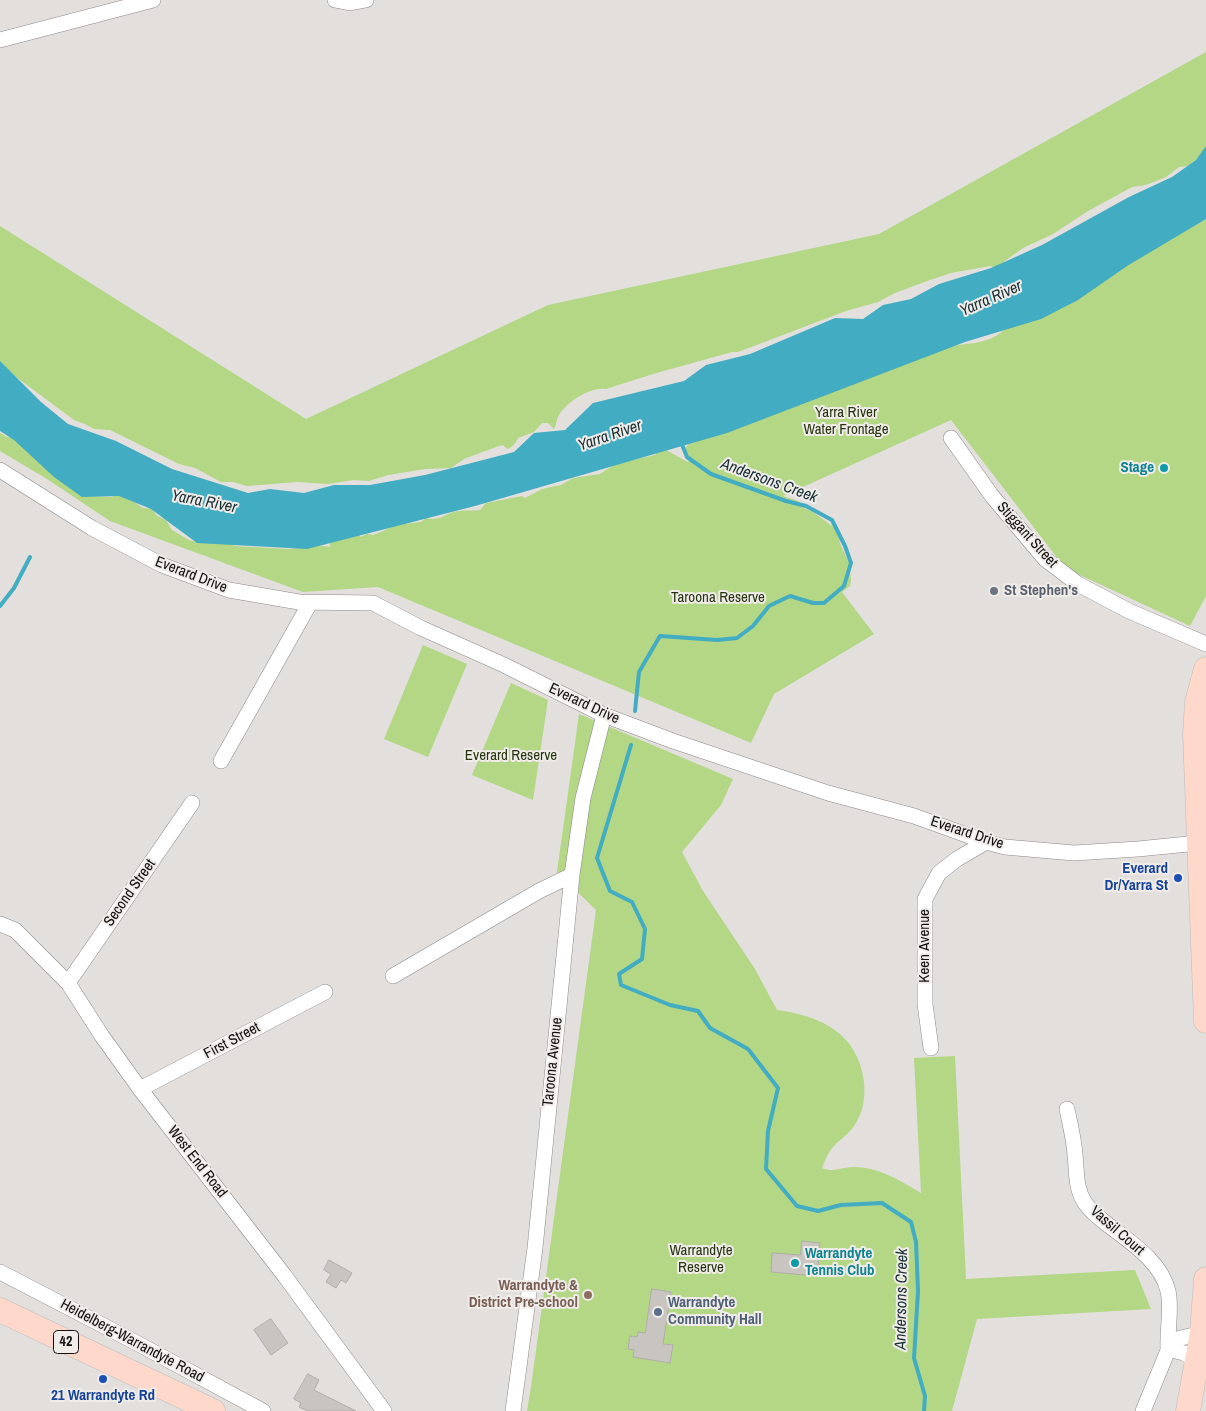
<!DOCTYPE html>
<style>
body{margin:0}
canvas{display:block;background:#e2dfdc}
</style>
<canvas width="1206" height="1411"></canvas>
<script>
const g = document.querySelector('canvas').getContext('2d');
g.lineJoin = 'round';
function fill(path, color) { g.fillStyle = color; g.fill(path, 'evenodd'); }
function strokePath(path, color, width, dash) { g.strokeStyle = color; g.lineWidth = width; g.lineCap = dash ? 'butt' : 'round'; g.setLineDash(dash || []); g.stroke(path); }
function drawText(font, color, halo, rows, align = 'center') {
  g.font = font + ' "Archivo Narrow",sans-serif'; g.lineWidth = 4; g.setLineDash([]); g.textBaseline = 'middle'; g.strokeStyle = halo; g.fillStyle = color; for (const [text, x, y, turn = 0] of rows) {
    g.save(); g.translate(x, y); g.rotate((+turn || 0) * Math.PI / 180); g.textAlign = isNaN(turn) ? turn : align; if (halo) g.strokeText(text, 0, 0); g.fillText(text, 0, 0); g.restore();
  }
}
fill(new Path2D(`
 M1206 52V146L1199 157 1188 166 1179 167 1166 177 1146 185 1132 187 1088 211 1053 234 1023 248 995 268 990 266 951 273 930 280 895 293 878 302 846 311 738 352H732L653 374 606 389C590 387 568 401 559 415 557 419 556 425 554 429L548 423H542L534 432 518 438C515 444 513 447 507 449L503 445 499 446 464 459 451 468 425 469 388 475 369 481 353 480 328 484 298 482 247 486 233 482H221L195 468 179 464 110 430 94 429 85 424 74 420 0 365V226L306 419 548 305 879 234Z
 M1206 212V596L1190 626 1065 568 951 420 783 496 798 501 804 508 813 512 836 529 841 546 849 563 851 580 850 586 842 592 874 634 774 694 751 743 378 587 303 592 110 521 47 479 0 451V433L7 437 17 438 91 496 111 497 118 495 134 502 143 508 152 509 157 516 166 520 172 530 189 540 196 542 222 539 235 546 288 549 299 548 311 544 330 547V543L358 534 361 537 367 534 373 535 381 532 395 525 421 522 426 518C442 522 447 511 460 511 467 510 473 511 480 510L486 503 522 496 525 498 542 489 561 485 573 478 600 474 615 464 655 455 658 451 666 450 688 462 691 459 686 452V447L689 444 945 347C966 343 988 345 1004 330L1174 233 1196 225Z
 M423 645 467 664 428 757 384 739Z
 M511 683 548 700 533 800 472 775Z
 M579 714 733 779 721 805 682 852 703 891 755 969 777 1010C821 1016 858 1033 864 1082 865 1095 864 1108 858 1119 850 1136 839 1138 830 1151 826 1156 825 1162 822 1168 833 1173 842 1167 853 1167 879 1167 899 1180 921 1193L914 1058 955 1056 966 1279 1135 1270 1151 1309 977 1319 952 1411H527L531 1387 596 910 557 872Z`), '#b3d784');
fill(new Path2D(`
 M1206 146V219L1127 266 1078 300 1041 319 965 342 727 433 475 506 307 549 197 543 151 509 119 496 82 497 54 477 14 440 0 431V361L41 402 68 424 116 441 172 469 248 493 270 489 304 493 334 485H370L425 475 514 452 534 433 565 430 593 403 684 381 706 365 750 354 835 318 863 319 883 305 911 299 939 284 991 268 1042 245 1129 197 1172 177 1196 160Z`), '#42acc2');
strokePath(new Path2D(`
 M0 606 14 588 30 557
 M635 711 639 672 660 636 717 640 737 638 753 626 769 606 790 596 813 603H824L844 586 851 563 845 546 832 520 806 506 786 501 711 474 687 457 681 442
 M631 745 597 858 610 891 632 902 645 929 642 959 619 974 621 985 670 1005 698 1011 710 1028 748 1049 778 1088 768 1131 766 1169 797 1206 818 1211 841 1205 882 1203 911 1222 916 1242 918 1291 914 1358 925 1396 924 1411`), '#42acc2', 4);
const building = new Path2D(`
 M802 1241 820 1243 817 1276 771 1272 772 1253 800 1255Z
 M329 1260 352 1273 346 1283 341 1280 336 1288 326 1282 331 1274 324 1270Z
 M652 1289 671 1292 663 1344 673 1345 670 1363 633 1357 634 1350 628 1349 630 1336 637 1337 638 1332 645 1333Z
 M271 1319 288 1343 271 1355 254 1330Z
 M308 1374 319 1380 314 1390 356 1411H308L299 1407 301 1403 294 1399Z`);
fill(building, '#c8c5c1');
strokePath(building, '#b0adaa', 1);
const minor = new Path2D(`
 M335 0 350 3 366 0
 M0 40 153 0
 M951 438 992 496 1045 559 1078 584 1129 611 1206 644
 M0 470 92 528 162 565 229 590 299 602 373 603 421 628 504 665 604 715 673 741 828 793 914 816 986 842 1005 847 1074 853 1138 849 1198 843 1206 844
 M221 761 310 603
 M0 924 15 930 68 983 102 1036 140 1089 284 1275 384 1411
 M393 976 539 891 572 875
 M68 983 192 803
 M931 1048 925 1004V899L939 873 957 859 986 842
 M140 1089 325 992
 M1067 1109C1070 1124 1074 1139 1075 1155 1077 1171 1075 1188 1085 1203 1091 1212 1099 1218 1107 1224 1130 1242 1161 1261 1168 1291 1172 1307 1167 1331 1168 1349
 M0 1272 133 1341 263 1411
 M1168 1349 1184 1353 1197 1361
 M513 1411 535 1248 572 875 583 798 604 715
 M1143 1411 1171 1343 1177 1339 1202 1333`);
const primary = new Path2D(`
 M1206 669 1197 702 1195 734 1206 1021
 M0 1310 213 1411
 M1188 1411 1202 1333 1206 1279`);
strokePath(minor, '#8c8986', 16);
strokePath(primary, '#bcbcbc', 25);
strokePath(minor, '#fff', 15);
strokePath(primary, '#fdd8cb', 24);
for (const [x, y, r, color] of [
 [1164,468,5,"#0f9aa8"],
 [994,591,5,"#6b7280"],
 [1178,878,5,"#1a4fb4"],
 [795,1263,5,"#0f9aa8"],
 [588,1295,5,"#8d6e63"],
 [658,1312,5,"#5c6f8a"],
 [103,1379,5,"#1a4fb4"]
]) { const dot = new Path2D(); dot.arc(x, y, r, 0, 2 * Math.PI); g.fillStyle = color; g.fill(dot); strokePath(dot, '#f0ece9', 2); }
for (const [x, y, w] of [
 [66,1342,25]
]) { const box = new Path2D(); box.roundRect(x - w / 2, y - 11.5, w, 23, 4); g.fillStyle = '#f0ece9'; g.fill(box); strokePath(box, '#11100f', 1); }
drawText('bold 14px', '#11100f', null, [
 ["42",66,1342]
]);
drawText('15px', '#26350f', '#f0ece9', [
 ["Yarra River",846,413],
 ["Water Frontage",846,430],
 ["Taroona Reserve",718,598],
 ["Everard Reserve",511,756],
 ["Warrandyte",701,1251],
 ["Reserve",701,1268]
]);
drawText('bold 15px', '#0d838f', '#f0ece9', [
 ["Stage",1154,468],
 ["Warrandyte",805,1254,"left"],
 ["Tennis Club",805,1271,"left"]
], 'right');
drawText('15px', '#11100f', '#f0ece9', [
 ["Stiggant Street",1027,535,48],
 ["Everard Drive",191,575,21],
 ["Everard Drive",584,704,25],
 ["Everard Drive",967,833,18],
 ["Second Street",130,893,-55],
 ["Keen Avenue",925,946,-90],
 ["First Street",232,1041,-28],
 ["Taroona Avenue",553,1062,-84],
 ["West End Road",197,1162,52],
 ["Vassil Court",1117,1231,41],
 ["Heidelberg-Warrandyte Road",132,1341,28]
]);
drawText('bold 15px', '#5b616d', '#f0ece9', [
 ["St Stephen's",1004,591]
], 'left');
drawText('bold 15px', '#164399', '#f0ece9', [
 ["Everard",1168,869],
 ["Dr/Yarra St",1168,886],
 ["21 Warrandyte Rd",103,1396,"center"]
], 'right');
drawText('bold 15px', '#785e54', '#f0ece9', [
 ["Warrandyte &",578,1286],
 ["District Pre-school",578,1303]
], 'right');
drawText('bold 15px', '#4e5e75', '#f0ece9', [
 ["Warrandyte",668,1303],
 ["Community Hall",668,1320]
], 'left');
drawText('italic 16px', '#172f34', '#f0ece9', [
 ["Yarra River",991,299,-24],
 ["Yarra River",610,436,-19],
 ["Andersons Creek",769,481,20],
 ["Yarra River",204,502,11],
 ["Andersons Creek",902,1299,-89]
]);
</script>
